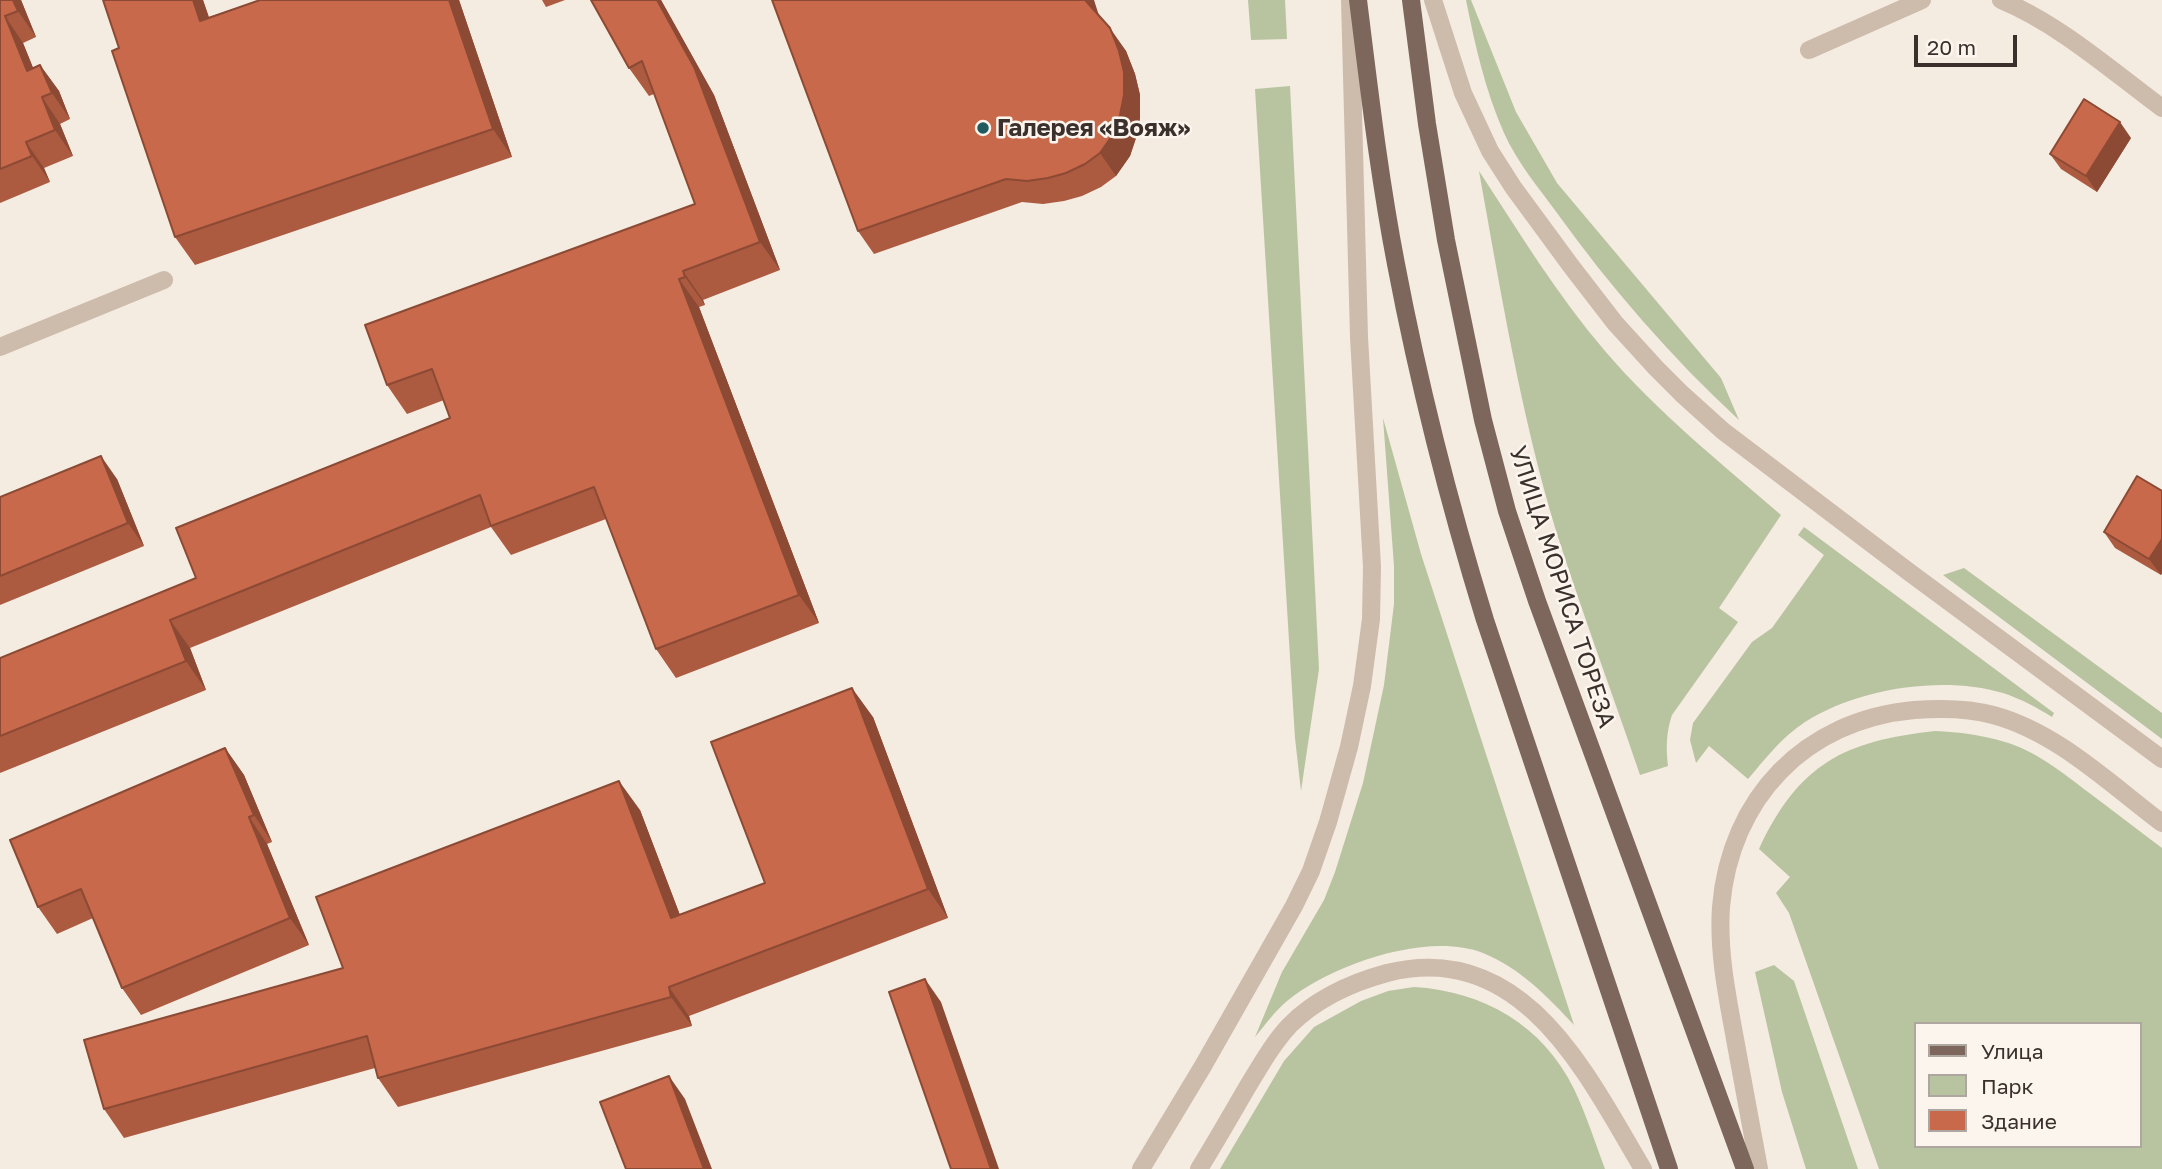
<!DOCTYPE html>
<meta charset="utf-8">
<style>
body{margin:0}
#map{position:relative;width:2162px;height:1169px;overflow:hidden;background:#f4ebe1;font-family:"Golos Text",sans-serif}
canvas{display:block}
.legend{position:absolute;left:1914px;top:1022px;width:228px;height:126px;box-sizing:border-box;background:#fbf5ee;border:2px solid #aea6a0;margin:0;padding:9px 12px;list-style:none;font-size:21px;color:#3b302b}
.legend li{display:flex;align-items:center;gap:14px;height:35px}
.legend b{width:35px;border:2px solid #aea6a0}
.scale{position:absolute;left:1914px;top:35px;width:103px;height:32px;box-sizing:border-box;border:4px solid #3b302b;border-top:0;padding-left:9px;font-size:21px;line-height:24px;white-space:nowrap;color:#3b302b;-webkit-text-stroke:5px #fbf5ee;paint-order:stroke}
</style>
<div id="map">
<canvas width="2162" height="1169"></canvas>
<ul class="legend">
<li><b style="height:9px;background:#7d675c"></b>Улица</li>
<li><b style="height:19px;background:#b8c4a0"></b>Парк</li>
<li><b style="height:19px;background:#c8694b"></b>Здание</li>
</ul>
<div class="scale">20 m</div>
</div>
<script>
const g = document.querySelector('canvas').getContext('2d');
g.lineJoin = 'round';
function fill(path, color) { g.fillStyle = color; g.fill(path, 'evenodd'); }
function strokePath(path, color, width, dash) { g.strokeStyle = color; g.lineWidth = width; g.lineCap = dash ? 'butt' : 'round'; g.setLineDash(dash || []); g.stroke(path); }
function drawText(font, color, halo, rows, align = 'center') {
  g.font = font + ' "Golos Text",sans-serif'; g.lineWidth = 5; g.setLineDash([]); g.textBaseline = 'middle'; g.strokeStyle = halo; g.fillStyle = color; for (const [text, x, y, turn = 0] of rows) {
    g.save(); g.translate(x, y); g.rotate((+turn || 0) * Math.PI / 180); g.textAlign = isNaN(turn) ? turn : align; if (halo) g.strokeText(text, 0, 0); g.fillText(text, 0, 0); g.restore();
  }
}
fill(new Path2D(`
 M1248 0H1285L1287 39 1251 40Z
 M1466 0H1471L1516 112 1557 183 1721 378 1739 420C1671 357 1611 288 1557 213 1538 187 1517 162 1504 133 1485 90 1475 45 1466 0Z
 M1290 86 1319 669 1301 791 1295 738 1255 89Z
 M1479 171C1519 232 1557 295 1605 351 1657 412 1721 463 1781 515L1719 608 1738 622 1672 715C1666 733 1666 748 1668 766L1640 775C1613 695 1583 615 1557 534 1521 416 1501 293 1479 171Z
 M1383 418 1421 554 1574 1025C1547 996 1520 968 1483 953 1427 931 1331 965 1287 1001 1275 1011 1265 1025 1255 1037L1282 972 1324 900 1335 872 1363 783 1384 685 1394 604V566Z
 M1804 527 2054 713 2052 717C2036 707 2021 699 2003 693 1943 675 1858 688 1805 722 1782 737 1766 758 1748 779L1709 746 1696 763 1690 740 1693 723 1752 642 1772 628 1824 555 1798 535Z
 M1964 568 2162 713V739L1943 575Z
 M1935 731C1959 732 1982 735 2005 742 2036 751 2063 773 2088 792 2113 811 2137 829 2162 848V1169H1879L1789 913 1776 893 1790 877 1759 849C1799 763 1845 741 1935 731ZM1915 1024H2139V1146H1915Z
 M1774 965 1794 981 1858 1169H1806L1782 1092 1755 972Z
 M1414 987C1483 991 1543 1025 1574 1089 1586 1114 1595 1142 1605 1169H1220L1284 1061 1314 1027 1361 1001 1388 991Z`), '#b8c4a0');
strokePath(new Path2D(`
 M1433 0 1463 93 1490 151 1513 187 1571 266 1615 323 1656 368 1682 394 1723 431 1909 572 2162 759
 M2001 0C2059 24 2112 71 2162 108
 M1809 50 1922 0
 M0 347 164 280
 M1141 1169 1203 1066 1294 906 1311 871 1328 822 1349 747 1362 686 1371 619 1372 567 1359 337 1350 0
 M1199 1169C1215 1143 1230 1117 1245 1091 1259 1068 1272 1044 1290 1025 1317 998 1350 983 1387 973 1523 939 1586 1073 1643 1169
 M1759 1169C1751 1126 1743 1082 1735 1039 1727 995 1718 952 1721 907 1730 798 1805 720 1914 710 1940 708 1968 708 1993 715 2057 732 2110 784 2162 823`), '#cdbbac', 18);
strokePath(new Path2D(`
 M1358 0C1369 88 1379 176 1396 264 1419 385 1449 503 1485 620L1669 1169
 M1411 0 1427 124 1446 240 1483 420 1507 511 1537 601 1745 1169`), '#7d675c', 18);
fill(new Path2D(`
 M0 0H21L36 37 23 43 33 68 40 65 59 91 70 119 60 124 73 156 44 168 50 182 0 203Z
 M203 0 209 17 260 0H459L512 157 195 265 175 237 119 48Z
 M542 0H565L546 7Z
 M591 0H661L714 95 780 270 703 300 705 305 699 307 819 623 676 678 656 649 606 519 511 555 491 527 190 648 206 690 0 773V658L196 578 450 418 444 400 407 414 387 385 695 204 654 94 649 96 629 68Z
 M1099 16 1126 51 1135 74 1140 95V118L1136 138 1130 156 1116 176 1101 187 1082 196 1064 201 1043 204 1022 202 874 254 858 231Z
 M2131 138 2097 192 2061 169 2050 154Z
 M117 479 144 546 0 605V497Z
 M2162 491V573L2161 575 2115 548 2104 532Z
 M873 717 948 918 689 1016 692 1026 398 1107 378 1078 375 1068 124 1138 104 1109 343 968 640 810 680 915 765 883Z
 M225 748 244 775 272 842 267 844 309 945 141 1015 122 988 93 918 57 934 38 907Z`), '#ac5a40');
fill(new Path2D(`
 M13 0H21L36 37 18 11Z
 M193 0H203L219 49 200 21Z
 M449 0H459L512 157 493 129Z
 M657 0H661L714 95 780 270 760 242Z
 M1085 0H1094L1102 25 1086 2Z
 M5 16 23 43 45 97 27 71Z
 M1110 28 1126 51 1135 74 1140 95V118L1136 138 1130 156 1116 176 1100 153Z
 M40 65 59 91 70 119 52 93Z
 M42 97 60 124 73 156 55 130Z
 M2120 122 2131 138 2097 192 2086 176Z
 M26 142 44 168 50 182 32 156Z
 M683 271 703 300 705 305 685 277Z
 M679 279 699 307 819 623 799 595Z
 M101 456 117 479 144 546 128 523Z
 M2162 539V573L2161 575 2149 559Z
 M170 620 190 648 206 690 186 661Z
 M852 688 873 717 948 918 928 889Z
 M225 748 244 775 272 842 254 815Z
 M619 781 640 810 692 947 671 918Z
 M249 817 267 844 309 945 290 918Z
 M925 979 941 1002 999 1169H991Z
 M669 987 689 1016 692 1026 671 997Z
 M669 1076 685 1099 712 1169H704Z`), '#8c4a34');
const building = new Path2D(`
 M0 0H13L18 11 5 16 27 71 40 65 52 93 42 97 55 130 26 142 32 156 0 169Z
 M103 0H193L200 21 260 0H449L493 129 175 237 112 51 119 48Z
 M591 0H657L694 67 760 242 683 271 685 277 679 279 799 595 656 649 594 487 491 526 480 495 170 620 186 661 0 736V658L196 578 176 528 450 418 432 369 387 385 365 325 695 204 642 61 629 68Z
 M772 0H1085L1110 28 1119 51 1124 72V95L1120 115 1114 133 1100 153 1085 164 1066 173 1048 178 1027 181 1006 179 858 231Z
 M2084 99 2120 122 2086 176 2050 154Z
 M101 456 128 523 0 576V497Z
 M2137 476 2162 491V539L2149 559 2104 532Z
 M852 688 928 889 669 987 671 997 378 1078 367 1036 104 1109 84 1040 343 968 316 897 619 781 671 918 765 883 711 742Z
 M225 748 254 815 249 817 290 918 122 988 81 889 38 907 10 840Z
 M925 979 991 1169H951L889 992Z
 M669 1076 704 1169H626L600 1102Z`);
fill(building, '#c8694b');
strokePath(building, '#8c4a34', 2);
for (const [x, y, r, color] of [
 [983,128,7,"#1f5a5e"]
]) { const dot = new Path2D(); dot.arc(x, y, r, 0, 2 * Math.PI); g.fillStyle = color; g.fill(dot); strokePath(dot, '#fbf5ee', 2.5); }
drawText('bold 24px', '#3b302b', '#fbf5ee', [
 ["Галерея «Вояж»",997,128]
], 'left');
drawText('24px', '#3b302b', '#fbf5ee', [
 ["УЛИЦА МОРИСА ТОРЕЗА",1562,587,72]
]);
</script>
